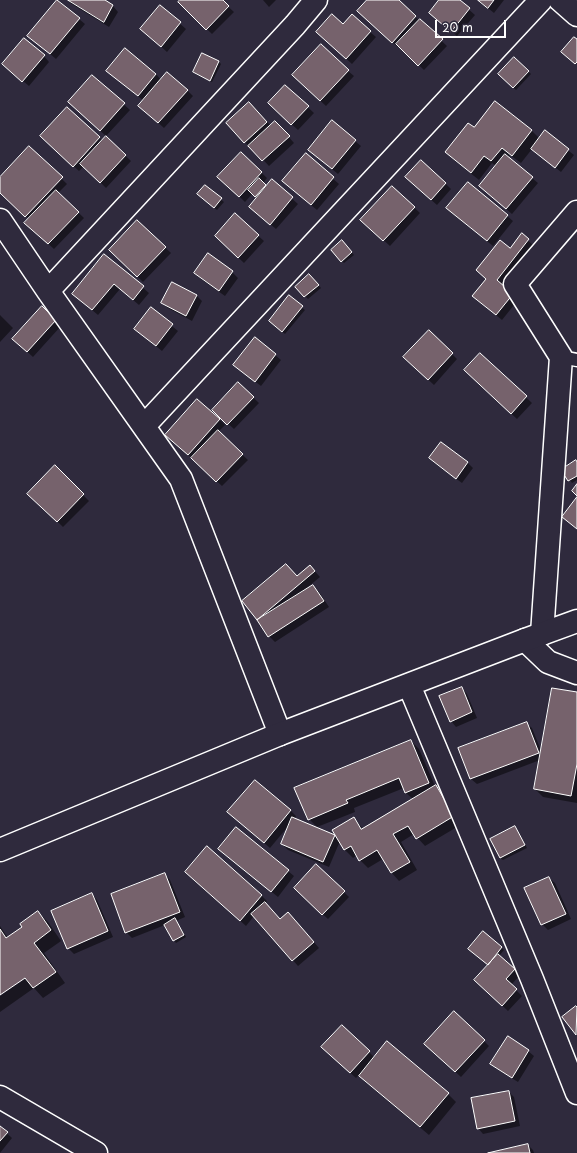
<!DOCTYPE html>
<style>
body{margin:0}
#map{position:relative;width:577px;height:1153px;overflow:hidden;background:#2f2a3d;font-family:"Playpen Sans",sans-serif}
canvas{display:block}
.scale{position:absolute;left:435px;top:20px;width:71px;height:18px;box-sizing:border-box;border:2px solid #fff;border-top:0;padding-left:5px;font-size:12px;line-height:14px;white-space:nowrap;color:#fff;-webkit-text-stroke:3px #2f2a3d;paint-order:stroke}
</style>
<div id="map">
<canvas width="577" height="1153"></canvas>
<div class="scale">20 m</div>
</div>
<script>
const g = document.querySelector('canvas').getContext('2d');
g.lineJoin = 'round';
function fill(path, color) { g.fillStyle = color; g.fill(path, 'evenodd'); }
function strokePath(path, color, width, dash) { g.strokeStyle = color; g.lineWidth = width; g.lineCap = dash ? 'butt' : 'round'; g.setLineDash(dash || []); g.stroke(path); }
fill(new Path2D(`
 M68 0H103L113 6 118 12 109 27 70 3Z
 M181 0H221L234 12 212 34 179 2Z
 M263 0H276L269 7Z
 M369 0H397L447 46 424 70 399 46 398 47 364 16Z
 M441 0H458L475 15 457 36 430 13Z
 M478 0H504L494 13Z
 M160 6 186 29 167 52 147 34Z
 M79 19 85 24 56 59 29 36Z
 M370 32 376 37 352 64 323 37Z
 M44 56 49 62 29 86 9 69Z
 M514 58 531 74 516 90 499 74Z
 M219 62 221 64 212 82 197 75 194 72Z
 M348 71 354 76 326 106 299 81Z
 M156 74 161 80 187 90 193 96 164 128 145 111 144 101 113 76Z
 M93 76 130 110 106 136 75 108Z
 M285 86 314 113 298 130 275 109Z
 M495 102 532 131 540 139 545 132 574 155 561 172 532 149 521 163 510 155 508 158 538 183 512 214 485 191 496 166 492 163 479 180 454 160 446 152 474 129Z
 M67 108 103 141 106 137 131 161 106 188 84 166 79 171 47 142Z
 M255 109 271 126 281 128 294 143 269 166 251 147 250 148 245 142Z
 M355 141 361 146 338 174 309 150Z
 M29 147 67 184 58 193 84 218 54 249 31 228 29 219 0 191V179Z
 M241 153 267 178 263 183 267 187 272 181 298 204 276 229 256 212 257 198 252 194 245 202 219 177Z
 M306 155 339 184 317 210 289 187Z
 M412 183H445L451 189 437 205Z
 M205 186 224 202 217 210 201 197Z
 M392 187 420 213 390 246 367 225Z
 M453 213 507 216 513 221 493 246Z
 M235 215 264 241 244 263 222 242Z
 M137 221 171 253 143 282 110 250Z
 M522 235 534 246 502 286 518 300 502 320 473 296Z
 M344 244 354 255 344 263 342 261Z
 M105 255 149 293 139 305 120 289 98 315 79 299Z
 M232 272 238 278 225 296 201 279 195 273Z
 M309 275 321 288 308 299 296 287Z
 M173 283 197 296 202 301 192 321 168 308 162 303Z
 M289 297 305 310 285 334 273 324Z
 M42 307 61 326 33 357 13 339Z
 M151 309 178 331 162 351 141 334Z
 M0 315 13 328 0 342Z
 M255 338 281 360 261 386 240 370Z
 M452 354 457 359 434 385 410 363Z
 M480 354 532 403 517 419 471 376Z
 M238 383 259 403 234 429 213 410Z
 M219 419 225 425 218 432 248 460 222 486 172 440Z
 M442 443 468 463 473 468 462 483 436 464 430 458Z
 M577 463V480L572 483 563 470Z
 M55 467 89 501 63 527 29 494Z
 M310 566 320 577 303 591 304 592 313 586 319 592 329 607 275 642 269 636 258 619 243 601 297 577Z
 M462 688 467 694 477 718 456 727 451 721Z
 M577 693V803L543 797 535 789 540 760 477 784 471 779 459 749 526 723 532 728 542 753Z
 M411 741 419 749 435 786H436L444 794 462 824 425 846 414 834 401 842 417 870 399 881 391 872 383 859 368 868 360 860 357 855 353 858 345 850 340 841 329 867 288 850 282 844 290 824 270 848 229 812 255 781 291 811 296 816 294 819 334 835 338 840 354 818 363 829 413 799 406 793 404 788 354 808 355 812 317 827 309 819Z
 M515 827 517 830 527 848 503 860 500 858Z
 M236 828 294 876 278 897 225 854Z
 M207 848 262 896 267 901 265 903 280 920 294 919 319 948 298 966 254 916 246 926 192 877Z
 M316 865 349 897 328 919 295 888Z
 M165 874 170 880 185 917 176 921 186 937 176 943 174 940 165 925 132 938 126 932Z
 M549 878 555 883 571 919 548 930 542 924 526 888Z
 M92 894 97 900 113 937 74 954 68 948Z
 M38 912 48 922 61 941 44 953 65 983 43 998 34 988 0 1012V996L29 976 28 974 0 994V926L8 938 23 927Z
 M501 947 504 950 499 956 520 975 511 985 522 996 508 1011 481 986 489 965 472 952Z
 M576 1007 577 1008V1034L564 1017Z
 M484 1041 489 1046 461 1077 431 1049Z
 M528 1051 534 1056 518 1082 497 1069 491 1064Z
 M369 1052 375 1058 448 1094 456 1102 429 1135 368 1084 359 1075 356 1078 328 1053Z
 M509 1092 514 1097 520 1126 483 1134 478 1128Z
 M0 1127 12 1138 0 1153Z
 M528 1145 533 1150 534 1153H492Z`), '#0007');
const building = new Path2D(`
 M57 0 80 18 50 54 27 36Z
 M68 0H105L113 5 104 22Z
 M180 0H223L229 6 206 30 178 2Z
 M367 0H399L416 16 392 43 357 11Z
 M439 0H460L470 8 451 32 429 13Z
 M478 0H494L488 8Z
 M160 5 181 22 161 47 140 29Z
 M332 14 343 24 352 14 371 31 346 59 316 32Z
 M420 19 443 39 418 66 396 44Z
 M574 37 577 39V62L575 64 561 52Z
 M24 38 45 55 22 82 2 64Z
 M321 44 349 70 320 101 292 75Z
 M125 48 156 74 138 96 106 71Z
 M202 53 219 61 210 81 193 72Z
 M514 57 529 71 513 88 498 74Z
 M167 72 188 90 158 123 138 106Z
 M92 75 125 103 100 131 68 102Z
 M285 85 309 106 291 125 268 103Z
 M495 101 532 130 512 156 502 148 491 161 484 156 471 173 445 152 468 123 474 127Z
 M249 102 267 122 244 143 226 123Z
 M67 107 100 137 73 167 40 136Z
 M332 120 356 140 332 169 308 150Z
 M275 121 290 136 262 161 248 146Z
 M545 130 569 149 555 168 531 149Z
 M106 136 126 155 100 183 80 164Z
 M29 146 63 177 25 217 0 193V177Z
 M241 152 262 172 239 197 217 177Z
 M306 153 334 177 311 205 282 181Z
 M505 154 533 177 506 209 479 186Z
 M421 160 446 183 431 200 405 177Z
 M259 178 266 185 255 197 248 190Z
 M272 179 293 197 270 225 249 207Z
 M468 182 508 215 487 241 446 208Z
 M205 185 222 198 214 208 197 194Z
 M392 186 415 207 383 241 360 220Z
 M56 190 79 212 48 244 24 223Z
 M235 213 259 235 238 258 215 236Z
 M137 220 166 247 137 277 109 250Z
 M522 233 529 239 497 280 513 294 496 315 472 296 486 279 476 270 500 240 510 248Z
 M342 240 352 252 341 262 331 250Z
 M208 253 233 271 219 291 194 273Z
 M104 254 144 286 133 300 114 284 92 310 72 294Z
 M309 274 319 285 304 297 295 287Z
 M172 282 197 295 186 316 161 303Z
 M289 295 303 306 282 332 269 321Z
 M42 306 56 320 27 352 12 339Z
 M151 307 173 324 156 346 134 329Z
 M429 330 453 353 428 380 403 357Z
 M255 337 276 354 255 382 233 365Z
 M480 353 527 396 511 414 464 370Z
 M238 382 254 397 227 425 212 410Z
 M197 399 220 419 188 455 165 435Z
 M218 430 243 454 216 482 191 458Z
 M441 442 468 462 456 479 429 458Z
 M576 460 577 462V476L568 481 561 470Z
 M55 465 84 494 57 522 27 494Z
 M577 484V496L572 491Z
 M577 497V529L562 517Z
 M286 564 297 576 310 565 315 571 257 620 242 601Z
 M313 585 324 601 268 637 257 620Z
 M462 687 472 712 450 722 439 696Z
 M552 688 577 692V764L571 796 534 789Z
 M527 722 539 753 470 779 458 748Z
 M411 740 429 783 405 793 399 778 346 800 348 803 308 820 294 788Z
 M255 780 291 810 264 843 227 812Z
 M436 785 454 816 416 839 408 826 393 834 410 862 391 873 377 850 359 861 351 846 344 850 332 830 354 817 361 829Z
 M292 817 335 835 323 862 281 844Z
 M515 826 525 845 500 858 490 839Z
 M236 827 289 870 271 892 218 849Z
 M207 846 262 895 240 921 185 872Z
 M316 864 345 891 322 915 294 888Z
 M165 873 180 912 125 933 111 894Z
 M549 877 566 914 541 925 524 888Z
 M92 893 108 931 67 949 51 911Z
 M265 902 280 919 288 912 314 942 292 961 251 914Z
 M38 911 51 930 34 943 56 972 33 988 25 978 0 995V929L6 938 22 927 20 924Z
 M175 918 184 935 173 941 164 925Z
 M483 931 502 947 488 965 468 949Z
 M498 954 515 969 506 979 517 989 502 1006 474 980Z
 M576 1006 577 1007 576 1035 562 1017Z
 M454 1011 485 1040 455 1072 424 1044Z
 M342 1025 370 1051 350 1073 321 1047Z
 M508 1036 529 1050 512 1078 490 1064Z
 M387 1041 449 1093 420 1127 359 1076Z
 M509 1091 515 1121 477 1129 471 1098Z
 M0 1126 8 1132 0 1141Z
 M528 1144 530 1153H488Z`);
fill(building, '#76626c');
strokePath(building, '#fff', 1);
const lane = new Path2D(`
 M561 357 577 360`);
const street = new Path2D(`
 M560 0 577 15
 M0 220 48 291 181 479 280 734
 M48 291 295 25 316 0
 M144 426 541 0
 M542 634 561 357 515 284 577 212
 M525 640 548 662 577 673
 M0 1097 96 1153`);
const secondary = new Path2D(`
 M409 685 532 979 577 1093
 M0 850 280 734 525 640 577 621`);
strokePath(lane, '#fff', 15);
strokePath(street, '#fff', 25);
strokePath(secondary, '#fff', 25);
strokePath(lane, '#2f2a3d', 12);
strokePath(street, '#2f2a3d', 22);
strokePath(secondary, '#2f2a3d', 22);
</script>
